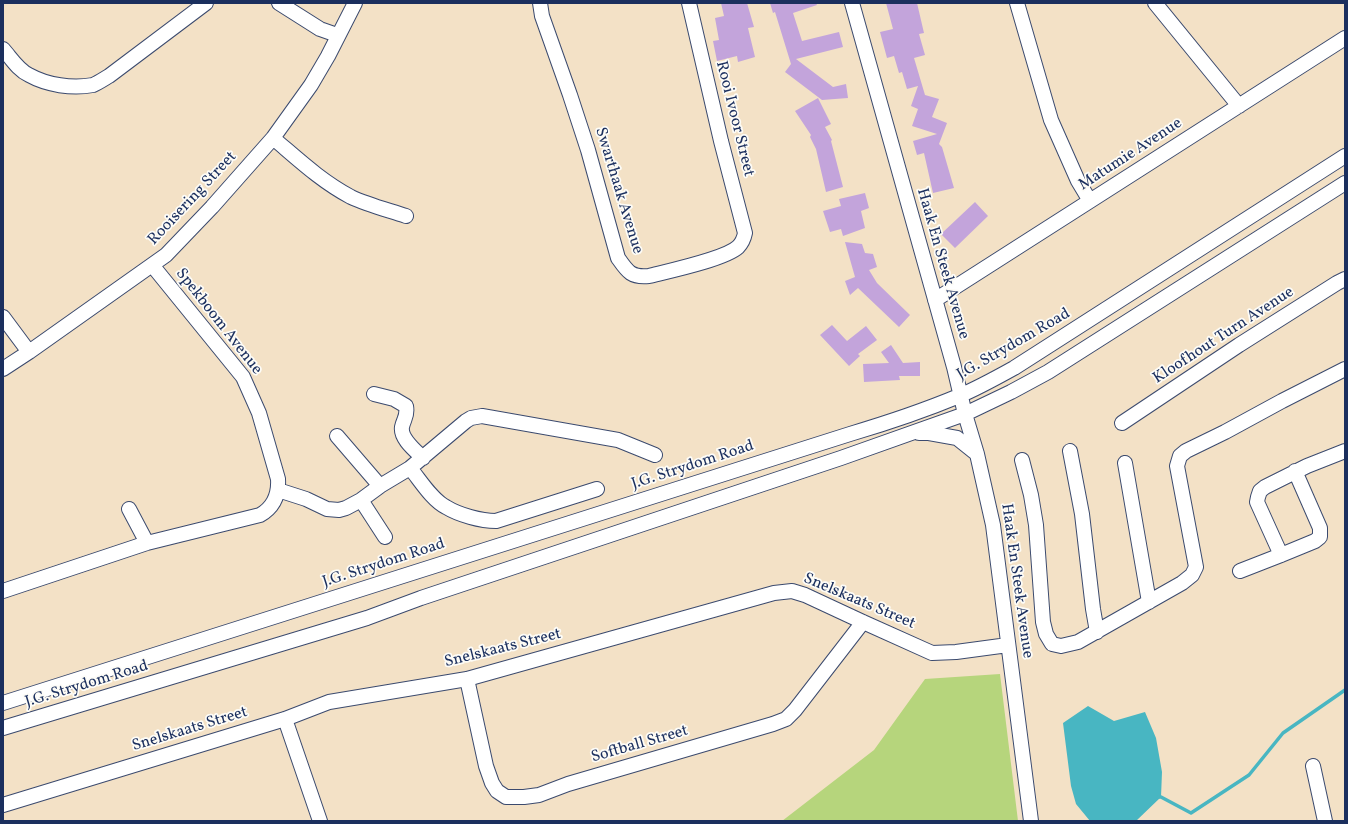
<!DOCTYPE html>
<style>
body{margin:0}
#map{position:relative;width:1348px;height:824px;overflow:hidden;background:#f3e1c6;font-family:Vollkorn,serif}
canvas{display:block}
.frame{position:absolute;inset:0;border:4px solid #1b2f5e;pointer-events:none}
</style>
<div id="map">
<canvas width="1348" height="824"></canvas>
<div class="frame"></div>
</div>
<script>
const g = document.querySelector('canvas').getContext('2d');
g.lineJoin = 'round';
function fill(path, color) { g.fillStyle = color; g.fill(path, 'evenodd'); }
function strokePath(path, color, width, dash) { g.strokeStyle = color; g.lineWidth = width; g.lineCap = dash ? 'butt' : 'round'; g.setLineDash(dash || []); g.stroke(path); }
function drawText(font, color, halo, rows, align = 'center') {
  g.font = font + ' Vollkorn,serif'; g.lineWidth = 3.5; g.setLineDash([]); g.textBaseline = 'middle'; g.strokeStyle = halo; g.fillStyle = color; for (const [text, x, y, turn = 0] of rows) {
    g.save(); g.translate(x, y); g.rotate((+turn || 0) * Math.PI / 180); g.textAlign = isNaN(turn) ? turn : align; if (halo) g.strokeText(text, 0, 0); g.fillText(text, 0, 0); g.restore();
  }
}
fill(new Path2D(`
 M1000 674 1018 821H782L874 750 925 679Z`), '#b6d57c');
fill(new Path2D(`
 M1088 706 1114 721 1145 712 1156 738 1162 772 1161 797 1136 821H1090L1076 804 1071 786 1063 723Z`), '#48b6c2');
strokePath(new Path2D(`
 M1158 797H1161L1191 813 1249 775 1283 733 1345 690`), '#48b6c2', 3.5);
fill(new Path2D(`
 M721 3H747L754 27 748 28 755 57 738 62 737 56 717 61 713 41 719 40 715 18 724 16Z
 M770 3H816L817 5 793 13 802 41 839 32 843 47 796 59 833 87 846 84 848 98 822 100 785 72 791 64 775 12 773 13Z
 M886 3H917L924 33 919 34 925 55 914 58 925 95 939 99 932 117 947 123 939 144 942 147 954 188 933 193 924 153 917 155 913 141 937 134 912 126 918 109 911 106 918 86 907 89 902 72 899 73 894 56 887 58 880 32 893 29Z
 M818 98 831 124 825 127 832 140 831 141 843 187 826 192 816 149 810 137 811 135 795 111Z
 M865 193 869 208 861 211 865 228 843 236 841 229 830 232 823 211 841 206 839 199Z
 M975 202 988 216 955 248 941 234Z
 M845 242 862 244 865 253 873 254 877 267 869 270 877 283 910 315 899 327 858 288 850 295 845 281 855 277Z
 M832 325 847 341 866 326 877 340 858 354 860 356 849 366 820 335Z
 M891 345 903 363 920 362V376H899L900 380 864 382 863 364 889 363 881 352Z`), '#c3a4db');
const minor = new Path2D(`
 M279 3 320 29 337 35
 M540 3 542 16 570 95 588 150 618 258C627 271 631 278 649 276 669 271 725 259 738 247 742 243 744 238 745 233L721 141 689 3
 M852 3 954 367 965 414 977 454 993 525 1031 821
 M1017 3 1051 120 1078 181 1090 201
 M1155 3 1239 106
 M3 49C11 58 18 70 29 75 47 85 72 89 93 85 98 83 104 79 109 76L206 3
 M273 138C299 160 321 181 351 197 368 205 388 210 406 216
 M935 300 1345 38
 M3 317 29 352
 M3 369 29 352 166 255 212 207 273 138 311 85 328 56 355 3
 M374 394 394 399 406 406C408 416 404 418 402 427 400 439 416 451 423 458
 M1122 423 1239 345 1337 283 1345 279
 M919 433H929L957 438 977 454
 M337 436 380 486
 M1070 451 1082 514 1093 609 1097 632
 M1022 460 1031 495 1036 525 1043 622 1046 634 1052 644 1061 646 1078 642 1182 583 1192 575 1196 567 1177 466 1180 456 1186 451 1225 432 1282 401 1345 369
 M1125 463 1149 602
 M410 468C420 480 432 500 446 507 459 515 481 521 496 521L597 489
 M278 490 306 499 327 509 339 510 346 508 361 500 380 486 410 468 466 421 471 418 482 416 618 440 655 455
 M361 500 385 537
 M129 509 147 543
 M1281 555 1257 502 1258 497 1260 491 1265 487 1307 466 1345 451
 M1240 571 1281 555 1315 541 1320 537V528L1295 471
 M3 591 147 543 260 515C274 507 279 495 278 479L259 413 243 377 152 265
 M467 679 486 766 492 783 497 791 506 797H524L539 795 568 784 773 724 786 719 795 710 863 622
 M3 703 850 434C887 423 923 411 959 396 978 388 996 378 1014 368L1345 156
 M285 719 320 821
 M3 728 367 618 421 598 841 458 965 414 1011 392 1048 372 1345 183
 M1313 766 1325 821
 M3 805 285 719 329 702 467 679 774 593 792 591 805 595 863 622 932 653 956 652 1008 645`);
strokePath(minor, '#3b4a6e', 16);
strokePath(minor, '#fff', 14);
drawText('16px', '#1b2f5e', '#fdfcf7', [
 ["Rooi Ivoor Street",734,119,76],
 ["Matumie Avenue",1131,155,-33],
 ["Swarthaak Avenue",618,191,73],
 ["Rooisering Street",193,199,-47],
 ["Haak En Steek Avenue",942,264,74],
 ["Spekboom Avenue",218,322,52],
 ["Kloofhout Turn Avenue",1224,336,-33],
 ["J.G. Strydom Road",1014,345,-30],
 ["J.G. Strydom Road",693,466,-18],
 ["J.G. Strydom Road",384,564,-18],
 ["Haak En Steek Avenue",1016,581,82],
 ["Snelskaats Street",859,602,23],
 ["Snelskaats Street",503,649,-14],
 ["J.G. Strydom Road",87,685,-17],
 ["Snelskaats Street",190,730,-17],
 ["Softball Street",640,745,-16]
]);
</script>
